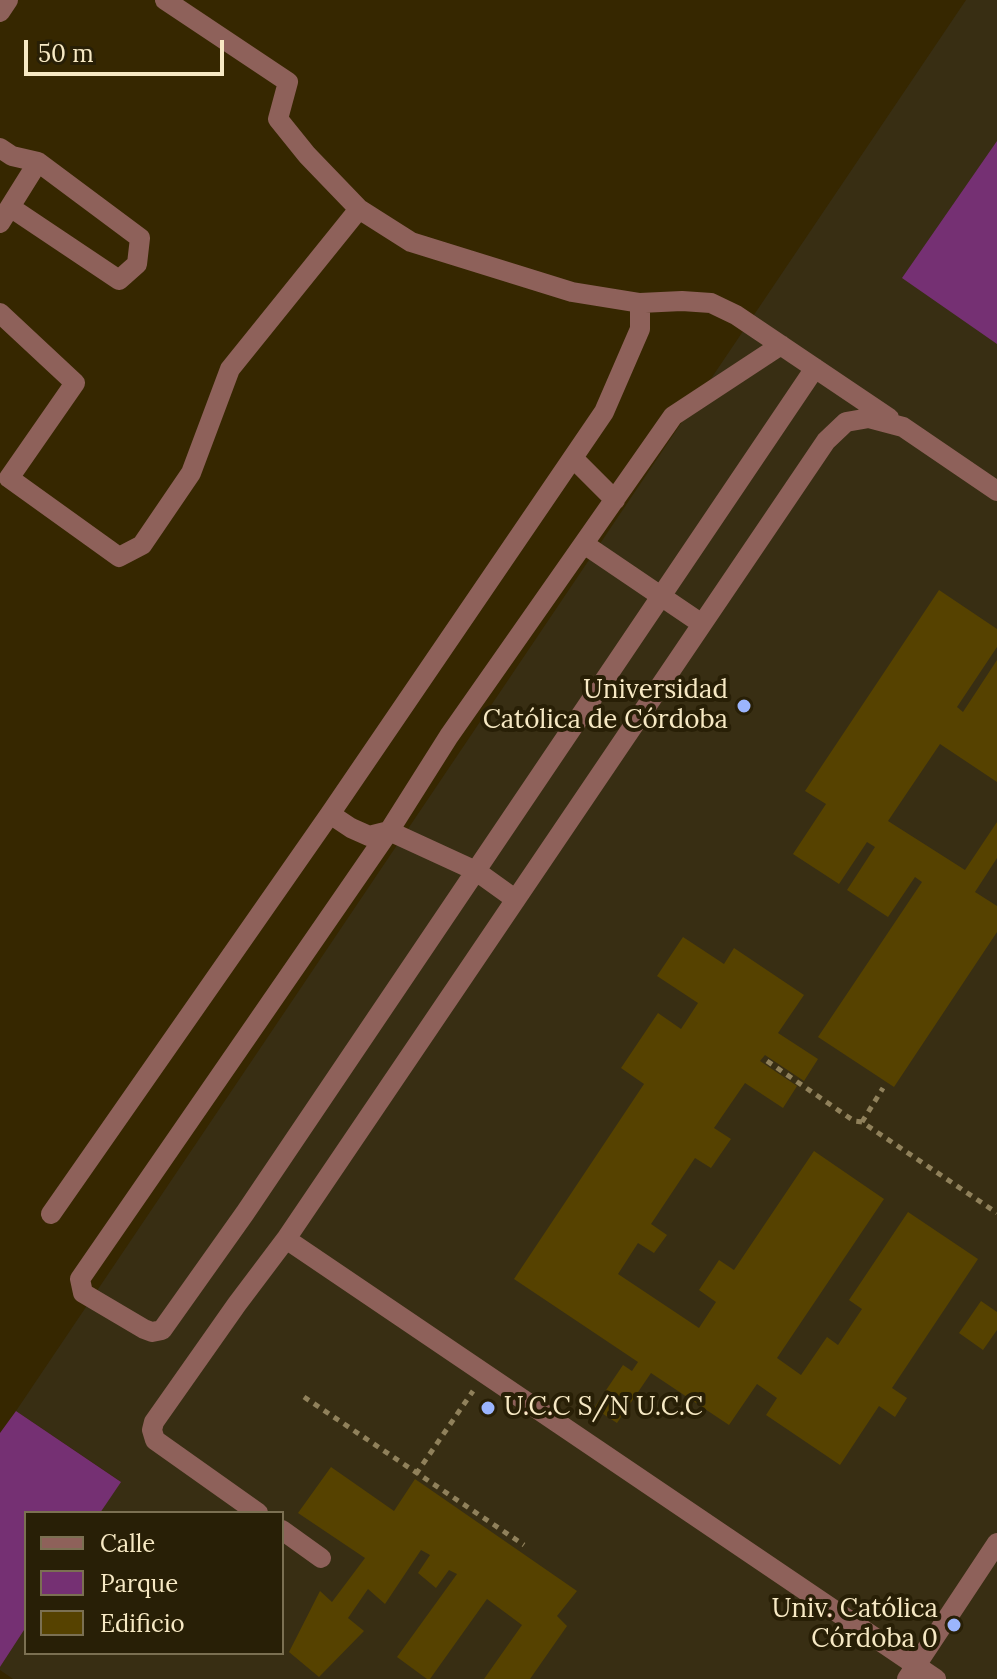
<!DOCTYPE html>
<meta charset="utf-8">
<style>
body{margin:0}
#map{position:relative;width:997px;height:1679px;overflow:hidden;background:#362700;font-family:Lora,serif}
canvas{display:block}
.legend{position:absolute;left:24px;top:1511px;width:260px;height:144px;box-sizing:border-box;background:#281f06;border:2px solid #7b7052;margin:0;padding:10px 14px;list-style:none;font-size:24px;color:#f7e9c4}
.legend li{display:flex;align-items:center;gap:16px;height:40px}
.legend b{width:40px;border:2px solid #7b7052}
.scale{position:absolute;left:24px;top:40px;width:200px;height:36px;box-sizing:border-box;border:4px solid #f7e9c4;border-top:0;padding-left:10px;font-size:24px;line-height:28px;white-space:nowrap;color:#f7e9c4;-webkit-text-stroke:6px #281f06;paint-order:stroke}
</style>
<div id="map">
<canvas width="997" height="1679"></canvas>
<ul class="legend">
<li><b style="height:10px;background:#8e615a"></b>Calle</li>
<li><b style="height:22px;background:#753073"></b>Parque</li>
<li><b style="height:22px;background:#564200"></b>Edificio</li>
</ul>
<div class="scale">50 m</div>
</div>
<script>
const g = document.querySelector('canvas').getContext('2d');
g.lineJoin = 'round';
function fill(path, color) { g.fillStyle = color; g.fill(path, 'evenodd'); }
function strokePath(path, color, width, dash) { g.strokeStyle = color; g.lineWidth = width; g.lineCap = dash ? 'butt' : 'round'; g.setLineDash(dash || []); g.stroke(path); }
function drawText(font, color, halo, rows, align = 'center') {
  g.font = font + ' Lora,serif'; g.lineWidth = 8; g.setLineDash([]); g.textBaseline = 'middle'; g.strokeStyle = halo; g.fillStyle = color; for (const [text, x, y, turn = 0] of rows) {
    g.save(); g.translate(x, y); g.rotate((+turn || 0) * Math.PI / 180); g.textAlign = isNaN(turn) ? turn : align; if (halo) g.strokeText(text, 0, 0); g.fillText(text, 0, 0); g.restore();
  }
}
fill(new Path2D(`
 M966 0H997V1679H13L0 1670V1667L26 1627V1653H282V1513H100L120 1481 16 1411Z`), '#382e13');
fill(new Path2D(`
 M997 141V344L902 278Z
 M16 1411 121 1482 100 1513H26V1627L0 1667V1433Z`), '#753073');
fill(new Path2D(`
 M939 590 997 629V647L957 707 963 712 997 660V782L940 744 888 821 965 870 997 822V858L975 892 997 906V932L894 1087 818 1037 922 882 915 877 888 917 847 890 875 847 867 842 839 884 793 854 826 804 805 791Z
 M683 937 724 964 734 948 804 995 778 1033 818 1059 804 1081 765 1055 760 1061 797 1086 783 1108 745 1083 714 1128 731 1139 711 1168 695 1158 651 1224 667 1235 654 1253 638 1243 618 1274 699 1328 716 1302 699 1290 719 1260 734 1270 814 1151 884 1199 777 1358 801 1375 827 1337 838 1345 862 1309 849 1300 908 1212 978 1259 892 1388 907 1398 895 1417 879 1406 840 1465 766 1415 777 1398 757 1384 729 1425 651 1373 617 1423 594 1408 623 1365 632 1371 638 1362 514 1279 644 1084 621 1068 658 1013 681 1029 698 1003 657 976Z
 M981 1301 997 1312V1330L983 1350 959 1333Z
 M331 1467 394 1511 415 1479 577 1591 557 1616 567 1626 530 1679H484L522 1625 487 1599 430 1679H427L397 1657 457 1574 449 1570 436 1588 418 1573 430 1555 421 1550 385 1604 368 1589 348 1618 364 1631 319 1677 289 1652 320 1591 332 1602 365 1558 298 1513Z`), '#564200');
strokePath(new Path2D(`
 M767 1061 854 1121 862 1122 997 1213
 M862 1122 883 1088
 M304 1397 524 1545
 M416 1474 473 1391`), '#90815b', 5, [6, 6]);
strokePath(new Path2D(`
 M165 0 288 82 278 119 307 155 359 209 411 242 572 292 640 303 682 301 711 303 736 315 889 418
 M0 12 8 0
 M0 148 12 156 38 162
 M0 223 38 162 140 238 137 264 119 280 10 207
 M0 313 75 383 9 478 119 557 142 545 191 473 230 369 359 209
 M781 345 673 416 449 736 389 831 80 1279 83 1293 144 1329 152 1332 162 1330 245 1213 815 368
 M573 458 615 500
 M584 544 702 624
 M330 814 351 828 369 836 389 831 476 871 515 899
 M51 1214 330 814 604 412 640 329V303
 M258 1513 155 1440 152 1430 154 1422 237 1304 286 1239
 M282 1530 321 1558
 M907 1679 997 1543
 M936 1679 286 1239 826 441 846 422 869 418 903 427 997 491`), '#8e615a', 20);
for (const [x, y, r, color] of [
 [744,706,8,"#9bb5fd"],
 [488,1408,8,"#9bb5fd"],
 [954,1625,8,"#9bb5fd"]
]) { const dot = new Path2D(); dot.arc(x, y, r, 0, 2 * Math.PI); g.fillStyle = color; g.fill(dot); strokePath(dot, '#281f06', 3); }
drawText('26px', '#f7e9c4', '#281f06', [
 ["Universidad",728,691],
 ["Católica de Córdoba",728,721],
 ["U.C.C S/N U.C.C",504,1408,"left"],
 ["Univ. Católica",938,1610],
 ["Córdoba 0",938,1640]
], 'right');
</script>
